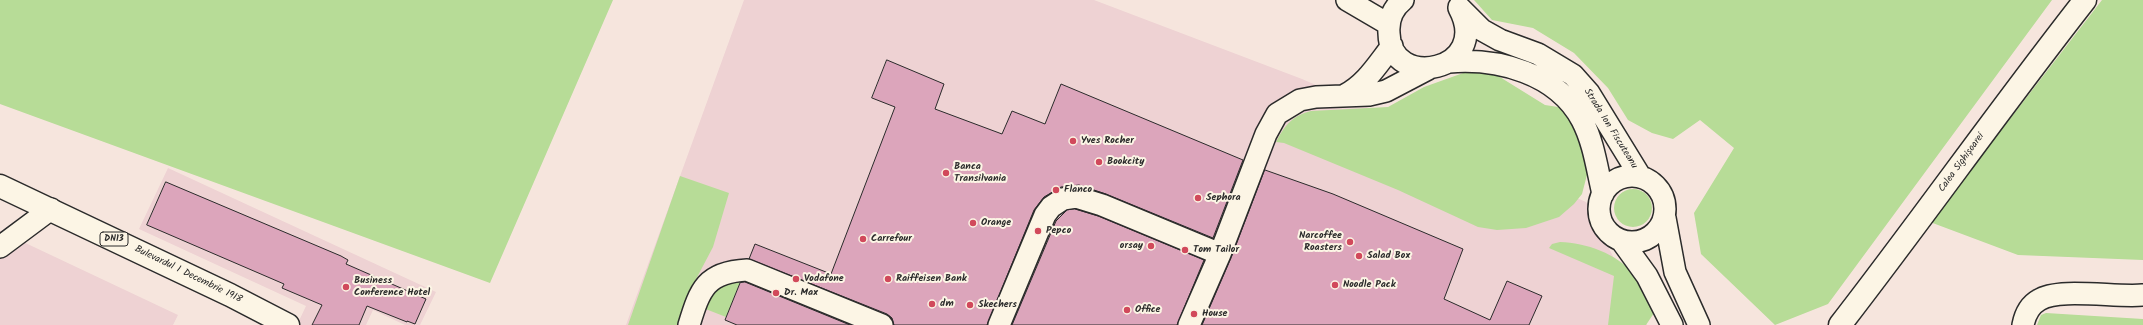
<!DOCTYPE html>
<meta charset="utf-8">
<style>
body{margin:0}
canvas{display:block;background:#f6e5dd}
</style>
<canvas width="2143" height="325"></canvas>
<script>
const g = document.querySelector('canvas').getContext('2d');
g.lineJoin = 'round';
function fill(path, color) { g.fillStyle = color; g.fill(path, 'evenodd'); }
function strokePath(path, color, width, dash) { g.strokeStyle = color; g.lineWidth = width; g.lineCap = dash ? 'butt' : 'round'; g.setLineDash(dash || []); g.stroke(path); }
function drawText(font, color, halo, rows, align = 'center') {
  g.font = font + ' Kalam,sans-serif'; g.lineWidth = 4; g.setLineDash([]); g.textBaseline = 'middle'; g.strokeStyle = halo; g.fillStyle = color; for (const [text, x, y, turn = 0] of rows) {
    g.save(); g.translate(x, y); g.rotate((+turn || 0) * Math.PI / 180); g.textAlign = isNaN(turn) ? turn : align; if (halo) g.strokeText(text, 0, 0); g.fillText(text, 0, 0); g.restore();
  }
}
fill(new Path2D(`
 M744 0H1094L1302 79 1586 202 1647 325H626Z
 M168 168 436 292 420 325H405L373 310 366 325H297L306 306 139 229Z
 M0 231 178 315 173 325H0Z`), '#eed2d3');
fill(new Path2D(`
 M0 0H613L490 283 0 104Z
 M1474 0H2052L1828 304 1775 325 1701 254 1694 213 1734 148 1700 120 1673 139 1652 133 1628 120 1608 88 1574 53 1533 28 1492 20Z
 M2102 0H2143V260L2018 255 1930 222Z
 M1477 71 1495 74 1545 105 1558 107 1571 118 1581 141 1588 171 1582 194 1574 204 1559 217 1526 228 1497 230 1478 227 1398 190 1284 143 1276 142C1285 125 1292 116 1311 111L1388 107 1424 87 1466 72Z
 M680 176 729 193 713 247 694 283 678 325H628Z
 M1614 208a19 19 0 1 1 38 0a19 19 0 1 1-38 0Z
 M1560 242C1586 243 1617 253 1634 275 1642 285 1648 300 1654 313L1646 325H1608L1614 276 1549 248 1552 244Z
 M741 280 726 317 703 308 714 285Z
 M2046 313 2143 319V325H2037L2041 315Z`), '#b7dc97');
const building = new Path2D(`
 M887 60 944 84 935 109 1002 134 1012 111 1045 124 1061 84 1243 160 1213 238 1106 194 1079 185 1061 187 1044 197 1034 210 987 325H894L892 318 887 314 749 259 755 244 831 274 895 107 872 98Z
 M1265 170 1333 194 1463 249 1444 299 1490 320 1507 281 1542 296 1529 325H1202L1231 258Z
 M166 182 341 256 348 260 346 264 426 299 415 324 407 321V322L367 306 359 325H312L322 305 282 288 284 284 147 225Z
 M1075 209 1098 216 1204 260 1177 325H1012L1056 221 1067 210Z
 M745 282 850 325H737L725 320 740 283Z`);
fill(building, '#dca5bb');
strokePath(building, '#2b2b2b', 1);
const minor = new Path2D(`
 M1347 0 1388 24
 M1403 0C1393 8 1388 20 1389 33 1390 92 1493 71 1459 8
 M1459 7 1482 30 1500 40 1538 54 1573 75 1589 93 1640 176
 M1449 62C1498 58 1557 73 1582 120 1594 143 1597 169 1603 194
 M1345 95C1366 84 1377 65 1392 46
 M1599 209a33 33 0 1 1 66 0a33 33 0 1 1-66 0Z
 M1665 218 1675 272 1699 325
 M1621 240 1647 276 1672 325
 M0 247 51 209
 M689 325C700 289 706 272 747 270L882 325
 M999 325 1045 215 1051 207 1063 199 1076 197 1102 205 1220 254
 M1189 325 1220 254 1266 134 1277 114 1300 100 1316 97 1369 95 1386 91 1428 69
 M2023 325C2025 315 2030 305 2039 300 2058 287 2118 298 2143 295`);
const major = new Path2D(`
 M0 186 230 295 288 325
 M1840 325C1923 218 2001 107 2085 0`);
strokePath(minor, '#2b2b2b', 24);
strokePath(major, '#2b2b2b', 25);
strokePath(minor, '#fcf5e5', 21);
strokePath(major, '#fcf5e5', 22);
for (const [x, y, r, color] of [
 [1073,141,4,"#d1495b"],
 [1099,162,4,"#d1495b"],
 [946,173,4,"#d1495b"],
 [1056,190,4,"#d1495b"],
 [1198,198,4,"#d1495b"],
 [973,223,4,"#d1495b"],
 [1038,231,4,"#d1495b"],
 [863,239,4,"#d1495b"],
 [1350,242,4,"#d1495b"],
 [1151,246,4,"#d1495b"],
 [1185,250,4,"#d1495b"],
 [1359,256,4,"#d1495b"],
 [796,279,4,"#d1495b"],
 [888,279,4,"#d1495b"],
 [1335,285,4,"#d1495b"],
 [346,287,4,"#d1495b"],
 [776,293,4,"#d1495b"],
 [932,304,4,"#d1495b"],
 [970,305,4,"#d1495b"],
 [1127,310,4,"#d1495b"],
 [1194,314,4,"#d1495b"]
]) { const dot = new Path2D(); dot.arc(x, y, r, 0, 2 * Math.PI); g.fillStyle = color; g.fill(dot); strokePath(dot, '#fcf5e5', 1.5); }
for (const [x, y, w] of [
 [114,239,28]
]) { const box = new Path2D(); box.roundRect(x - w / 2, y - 7, w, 14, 3); g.fillStyle = '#fcf5e5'; g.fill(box); strokePath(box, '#2b2b2b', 1); }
drawText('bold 9px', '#2b2b2b', null, [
 ["DN13",114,239]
]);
drawText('10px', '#2b2b2b', '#fcf5e5', [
 ["Strada Ion Fiscuteanu",1610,129,58],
 ["Calea Sighișoarei",1962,163,-54],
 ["Bulevardul 1 Decembrie 1918",188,275,26]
]);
drawText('bold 10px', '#2b2b2b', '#fcf5e5', [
 ["Yves Rocher",1081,141],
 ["Bookcity",1107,162],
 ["Banca",954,167],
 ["Transilvania",954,179],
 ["Flanco",1064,190],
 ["Sephora",1206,198],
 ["Orange",981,223],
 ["Pepco",1046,231],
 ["Narcoffee",1342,236,"right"],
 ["Roasters",1342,248,"right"],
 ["Carrefour",871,239],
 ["orsay",1143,246,"right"],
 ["Tom Tailor",1193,250],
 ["Salad Box",1367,256],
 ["Vodafone",804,279],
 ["Raiffeisen Bank",896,279],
 ["Business",354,281],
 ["Conference Hotel",354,293],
 ["Noodle Pack",1343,285],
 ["Dr. Max",784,293],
 ["dm",940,304],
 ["Skechers",978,305],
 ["Office",1135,310],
 ["House",1202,314]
], 'left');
</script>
